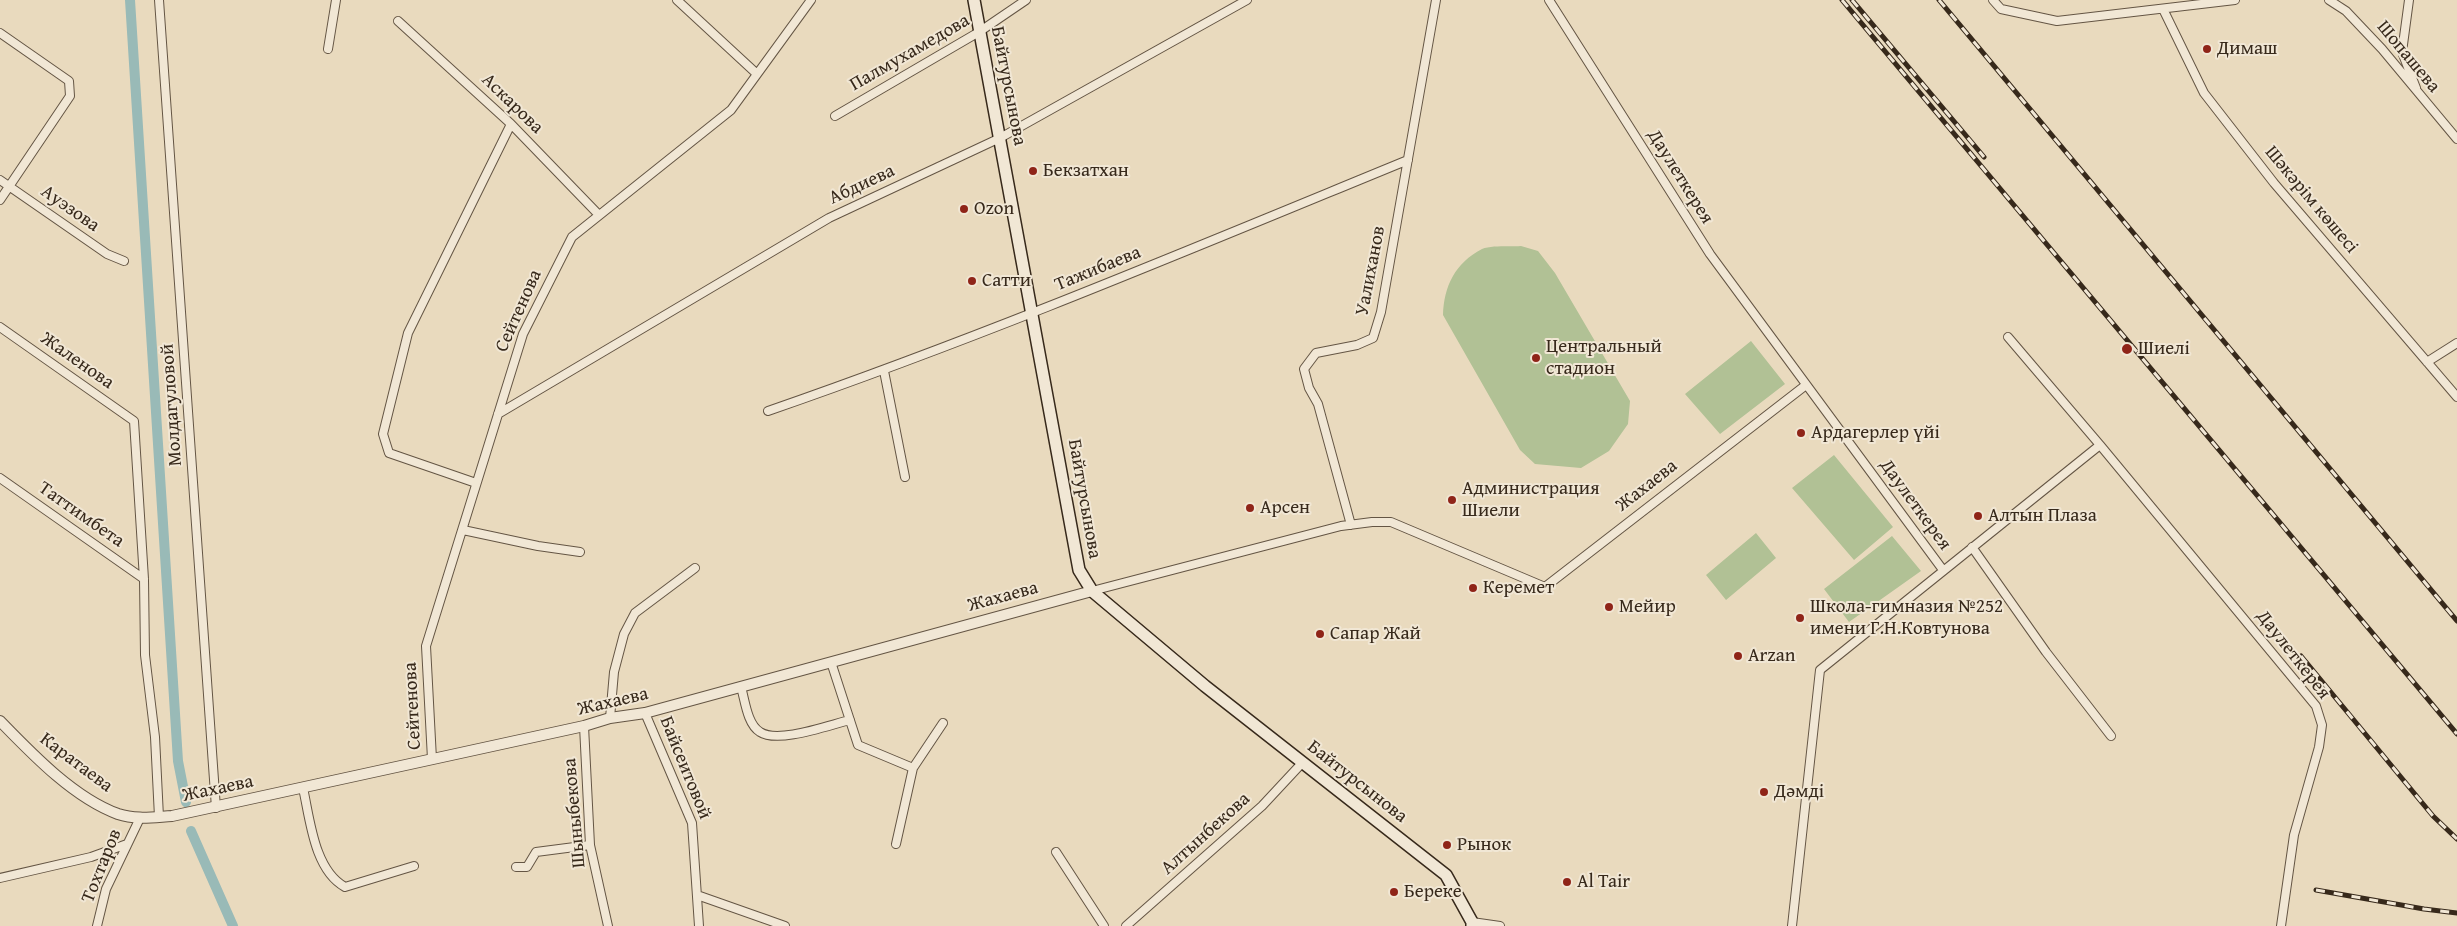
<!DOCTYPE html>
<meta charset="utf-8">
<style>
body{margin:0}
canvas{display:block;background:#e9dabe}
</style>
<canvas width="2457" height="926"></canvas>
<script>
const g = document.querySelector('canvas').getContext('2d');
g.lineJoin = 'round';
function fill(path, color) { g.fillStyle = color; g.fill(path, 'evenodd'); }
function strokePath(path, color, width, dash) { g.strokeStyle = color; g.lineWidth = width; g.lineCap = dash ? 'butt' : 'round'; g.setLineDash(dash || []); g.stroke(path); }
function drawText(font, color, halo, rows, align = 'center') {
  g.font = font + ' "Gentium Book Plus",serif'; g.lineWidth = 4; g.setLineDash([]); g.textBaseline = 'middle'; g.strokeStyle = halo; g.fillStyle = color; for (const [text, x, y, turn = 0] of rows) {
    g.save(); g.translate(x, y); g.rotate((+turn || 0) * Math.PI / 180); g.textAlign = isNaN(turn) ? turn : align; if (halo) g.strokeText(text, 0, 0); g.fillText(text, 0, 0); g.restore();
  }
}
fill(new Path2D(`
 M1521 246 1538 251 1555 273 1630 401 1628 424 1609 451 1581 468 1535 464 1520 450 1443 315C1444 286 1455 263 1482 249 1492 245 1510 247 1521 246Z
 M1751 341 1785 384 1720 434 1685 394Z
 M1834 455 1893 527 1854 560 1792 488Z
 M1756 533 1776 558 1726 600 1706 575Z
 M1892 536 1921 571 1849 622 1824 589Z`), '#b1c195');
strokePath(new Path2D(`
 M130 0 178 761 186 802
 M191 831 233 926`), '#99bab7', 10);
const minor = new Path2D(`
 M159 0 216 808
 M677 0 757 74
 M1549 0 1710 254 1943 570
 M1993 0 2001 9 2057 21 2235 0
 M2329 0 2346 11 2382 49 2457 139
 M2409 0 2402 52 2416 88
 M2163 9 2204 93 2274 183 2457 397
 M398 21 511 124 599 215
 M0 33 69 81 70 96 0 200
 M328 49 336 0
 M835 116 979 32 1026 0
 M0 180 107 254 124 261
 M0 327 134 421 144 579 145 655 155 737 159 817
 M2008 337 2100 445
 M2427 362 2457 343
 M884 371 905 477
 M768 411C985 336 1196 247 1408 160
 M498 414 829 218 1000 138 1247 0
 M0 478 144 579
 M476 483 389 453 383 434 408 333 511 124
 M1351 525 1318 404 1309 388 1304 369 1316 353 1357 345 1373 338 1381 312 1436 0
 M463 530 538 546 580 552
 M1972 547 2046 652 2111 736
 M1092 591 1341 526 1372 522H1391L1545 587 1806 385
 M831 662 858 745 913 768 943 723
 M741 687C745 700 747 724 760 732 778 744 829 725 850 720
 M645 713 692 823 699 926
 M610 718 614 672 624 634 635 613 695 568
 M584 726 590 845 608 926
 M432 759 426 646 523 334 572 237 731 110 811 0
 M303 788C310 819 314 870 345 887L414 866
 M896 844 913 768
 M1056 852 1104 926
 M516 867H527L536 852 590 845
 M0 878 91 857 127 844
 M697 895 785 926
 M1472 922 1500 926
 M97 926 106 889 140 818
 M1126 926 1262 806 1303 762
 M1792 926 1820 670 2100 445 2316 706 2322 725 2319 747 2294 835 2281 926`);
const tertiary = new Path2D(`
 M0 721C32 754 74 798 118 814 136 820 154 817 172 816L584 726 610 718 645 713 1092 591`);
const secondary = new Path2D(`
 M974 0 1079 570 1092 591 1205 686 1446 875 1472 922V926`);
strokePath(minor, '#645544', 10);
strokePath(tertiary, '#645544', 12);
strokePath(secondary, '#37291b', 14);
strokePath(minor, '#f1e7d5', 8);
strokePath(tertiary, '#f1e7d5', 10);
strokePath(secondary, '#f1e7d5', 11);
const rail = new Path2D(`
 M1842 0 2457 734
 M1852 0 1984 157
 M1939 0 2457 621
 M2301 656 2433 816 2457 839
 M2316 890 2424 909 2457 913`);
strokePath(rail, '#37291b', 5);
strokePath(rail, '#f1e7d5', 3, [9]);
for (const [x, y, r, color] of [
 [2207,49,5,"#8f2418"],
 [1033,171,5,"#8f2418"],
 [964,209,5,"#8f2418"],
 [972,281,5,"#8f2418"],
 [2127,349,6,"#8f2418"],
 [1536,358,5,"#8f2418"],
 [1801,433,5,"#8f2418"],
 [1452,500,5,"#8f2418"],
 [1250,508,5,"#8f2418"],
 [1978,516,5,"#8f2418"],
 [1473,588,5,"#8f2418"],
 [1609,607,5,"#8f2418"],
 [1800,618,5,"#8f2418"],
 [1320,634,5,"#8f2418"],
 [1738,656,5,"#8f2418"],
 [1764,792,5,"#8f2418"],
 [1447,845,5,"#8f2418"],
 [1567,882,5,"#8f2418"],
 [1394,892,5,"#8f2418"]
]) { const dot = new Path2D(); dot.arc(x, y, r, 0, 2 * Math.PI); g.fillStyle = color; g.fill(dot); strokePath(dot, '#f1e7d5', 2); }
drawText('19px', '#37291b', '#f1e7d5', [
 ["Димаш",2217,49],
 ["Бекзатхан",1043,171],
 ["Ozon",974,209],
 ["Сатти",982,281],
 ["Центральный",1546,347],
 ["стадион",1546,369],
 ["Шиелі",2138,349],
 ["Ардагерлер үйі",1811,433],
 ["Администрация",1462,489],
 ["Шиели",1462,511],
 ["Арсен",1260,508],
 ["Алтын Плаза",1988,516],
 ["Керемет",1483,588],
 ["Мейир",1619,607],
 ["Школа-гимназия №252",1810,607],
 ["имени Г.Н.Ковтунова",1810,629],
 ["Сапар Жай",1330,634],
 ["Arzan",1748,656],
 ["Дәмді",1774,792],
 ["Рынок",1457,845],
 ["Al Tair",1577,882],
 ["Береке",1404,892]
], 'left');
drawText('19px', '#37291b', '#f1e7d5', [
 ["Палмухамедова",910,53,-30],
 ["Шопашева",2408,57,50],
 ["Байтурсынова",1008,86,79],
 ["Аскарова",512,104,44],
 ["Даулеткерея",1680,177,58],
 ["Абдиева",862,185,-25],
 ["Шәкәрім көшесі",2311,200,50],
 ["Ауэзова",70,209,35],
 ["Тажибаева",1098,269,-22],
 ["Уалиханов",1371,271,-79],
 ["Сейтенова",519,311,-66],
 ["Жаленова",77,361,35],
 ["Молдагуловой",172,405,-94],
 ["Жахаева",1647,486,-38],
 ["Байтурсынова",1084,499,80],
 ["Даулеткерея",1915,505,54],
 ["Таттимбета",81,515,35],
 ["Жахаева",1003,597,-15],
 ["Даулеткерея",2293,655,52],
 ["Жахаева",613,702,-13],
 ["Сейтенова",413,706,-93],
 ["Каратаева",76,763,37],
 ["Байсеитовой",685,768,68],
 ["Байтурсынова",1357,782,38],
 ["Жахаева",218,789,-12],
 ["Шыныбекова",575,813,-95],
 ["Алтынбекова",1206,834,-42],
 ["Тохтаров",102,866,-68]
]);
</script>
